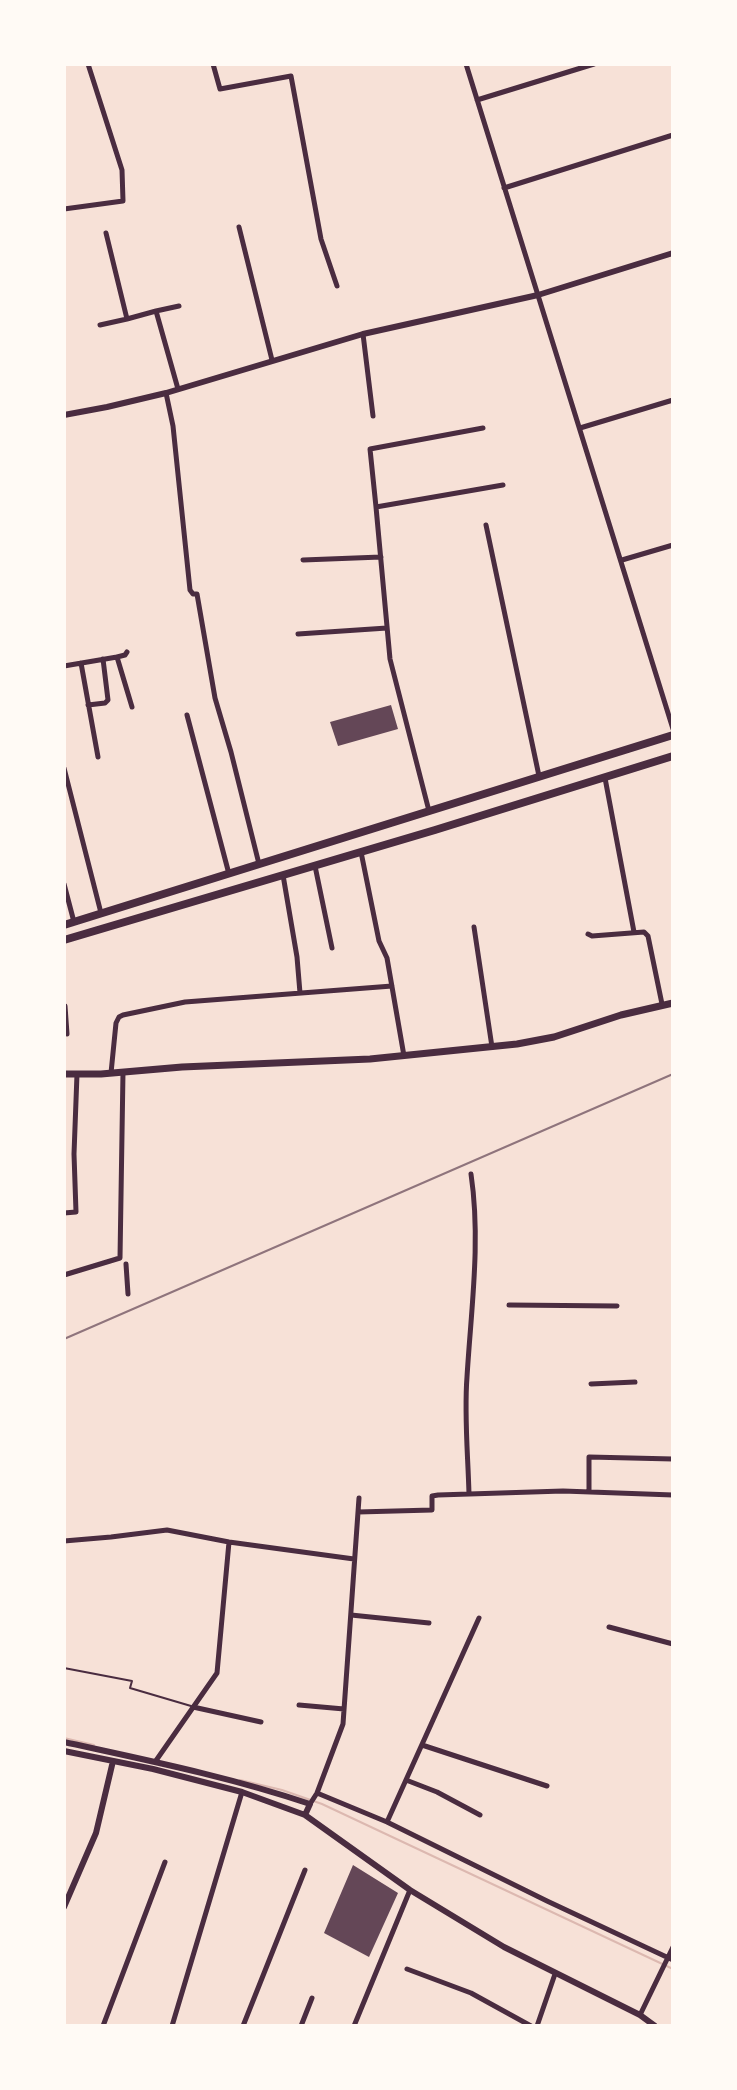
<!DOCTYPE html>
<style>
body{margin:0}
#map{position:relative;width:737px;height:2090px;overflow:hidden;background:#f7e1d7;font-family:Helvetica,sans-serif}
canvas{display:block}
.frame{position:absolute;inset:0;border:66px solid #fffaf5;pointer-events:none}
</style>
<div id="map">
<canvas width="737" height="2090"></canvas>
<div class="frame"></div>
</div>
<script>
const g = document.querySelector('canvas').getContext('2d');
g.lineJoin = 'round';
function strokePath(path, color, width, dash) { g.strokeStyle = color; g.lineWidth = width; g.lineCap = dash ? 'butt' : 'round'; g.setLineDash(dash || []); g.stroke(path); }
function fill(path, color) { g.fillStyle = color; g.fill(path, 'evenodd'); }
strokePath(new Path2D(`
 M64 1738 94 1745
 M240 1780 282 1790 322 1804 673 1969`), '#dcb8b0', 2);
fill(new Path2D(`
 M391 705 398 729 338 746 330 722Z
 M353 1865 398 1893 369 1957 324 1933Z`), '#644757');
strokePath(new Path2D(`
 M64 1668 132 1681 130 1688 191 1706`), '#4a2c40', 2);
strokePath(new Path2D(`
 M213 64 220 89 291 76 321 239 337 286
 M466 64 673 729
 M477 100 594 64
 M504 188 673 135
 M64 209 123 201 122 170 88 64
 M239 227 272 360
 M106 233 127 319 156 311 178 389
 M156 311 179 306
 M100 325 127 319
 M363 334 373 416
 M166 393 173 426 190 590 193 594H197L215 698 231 752 259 864
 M580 428 673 400
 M376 507 370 449 483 428
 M486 525 539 776
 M303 560 381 557
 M622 560 673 545
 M298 634 387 628
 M117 657 132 707
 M81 663 98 757
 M64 666 117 657 125 655 127 652
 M88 705 105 703 108 700 103 659
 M187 715 229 874
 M64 768 101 913
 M605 778 634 932
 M429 811 390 659 376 507 503 485
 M361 852 379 941 387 958 404 1056
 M315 866 332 948
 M283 875 297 957 300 993
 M64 884 74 922
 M474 927 492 1047
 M588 934 592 936 644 932 648 936 662 1004
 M65 1006 67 1034
 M111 1073 116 1023 119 1017 123 1015 185 1002 392 986
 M64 1213 76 1212 74 1154 77 1074
 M126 1264 128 1294
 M64 1275 120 1258 123 1072
 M509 1305 617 1306
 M591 1384 635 1382
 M589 1491V1457L673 1459
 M469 1494C468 1455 464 1415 467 1377 471 1310 481 1241 471 1174
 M358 1512 432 1510V1496L438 1495 563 1491 673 1495
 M64 1541 111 1537 167 1530 229 1542 354 1559
 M351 1615 429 1623
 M609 1627 673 1644
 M299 1705 344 1709
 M193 1707 261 1722
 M422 1745 547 1786
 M155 1762 217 1673 229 1542
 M406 1780 437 1792 480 1815
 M317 1793 387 1822 547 1901 673 1960
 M310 1804 317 1793 343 1724 359 1498
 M387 1822 479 1618
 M407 1969 471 1993 531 2026
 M640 2015 673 1947
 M103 2026 165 1862
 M172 2026 242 1792
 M243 2026 305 1870
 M301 2026 312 1998
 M354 2026 410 1890
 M537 2026 555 1974`), '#4a2c40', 5);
strokePath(new Path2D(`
 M64 415 107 407 166 393 363 334 538 295 673 253
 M64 1742C146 1760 230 1777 310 1804L305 1815
 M64 1751 153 1769 242 1792 305 1815 410 1890 504 1947 640 2015 655 2026
 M64 1907 96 1833 113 1761`), '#4a2c40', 6);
strokePath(new Path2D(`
 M64 1074H101L182 1067 370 1059 517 1044 554 1037 621 1015 673 1003`), '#4a2c40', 7);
strokePath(new Path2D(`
 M64 925 673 735
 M64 940 435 830 673 756`), '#4a2c40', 8);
strokePath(new Path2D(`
 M64 1339 673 1074`), '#8f747c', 2);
</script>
